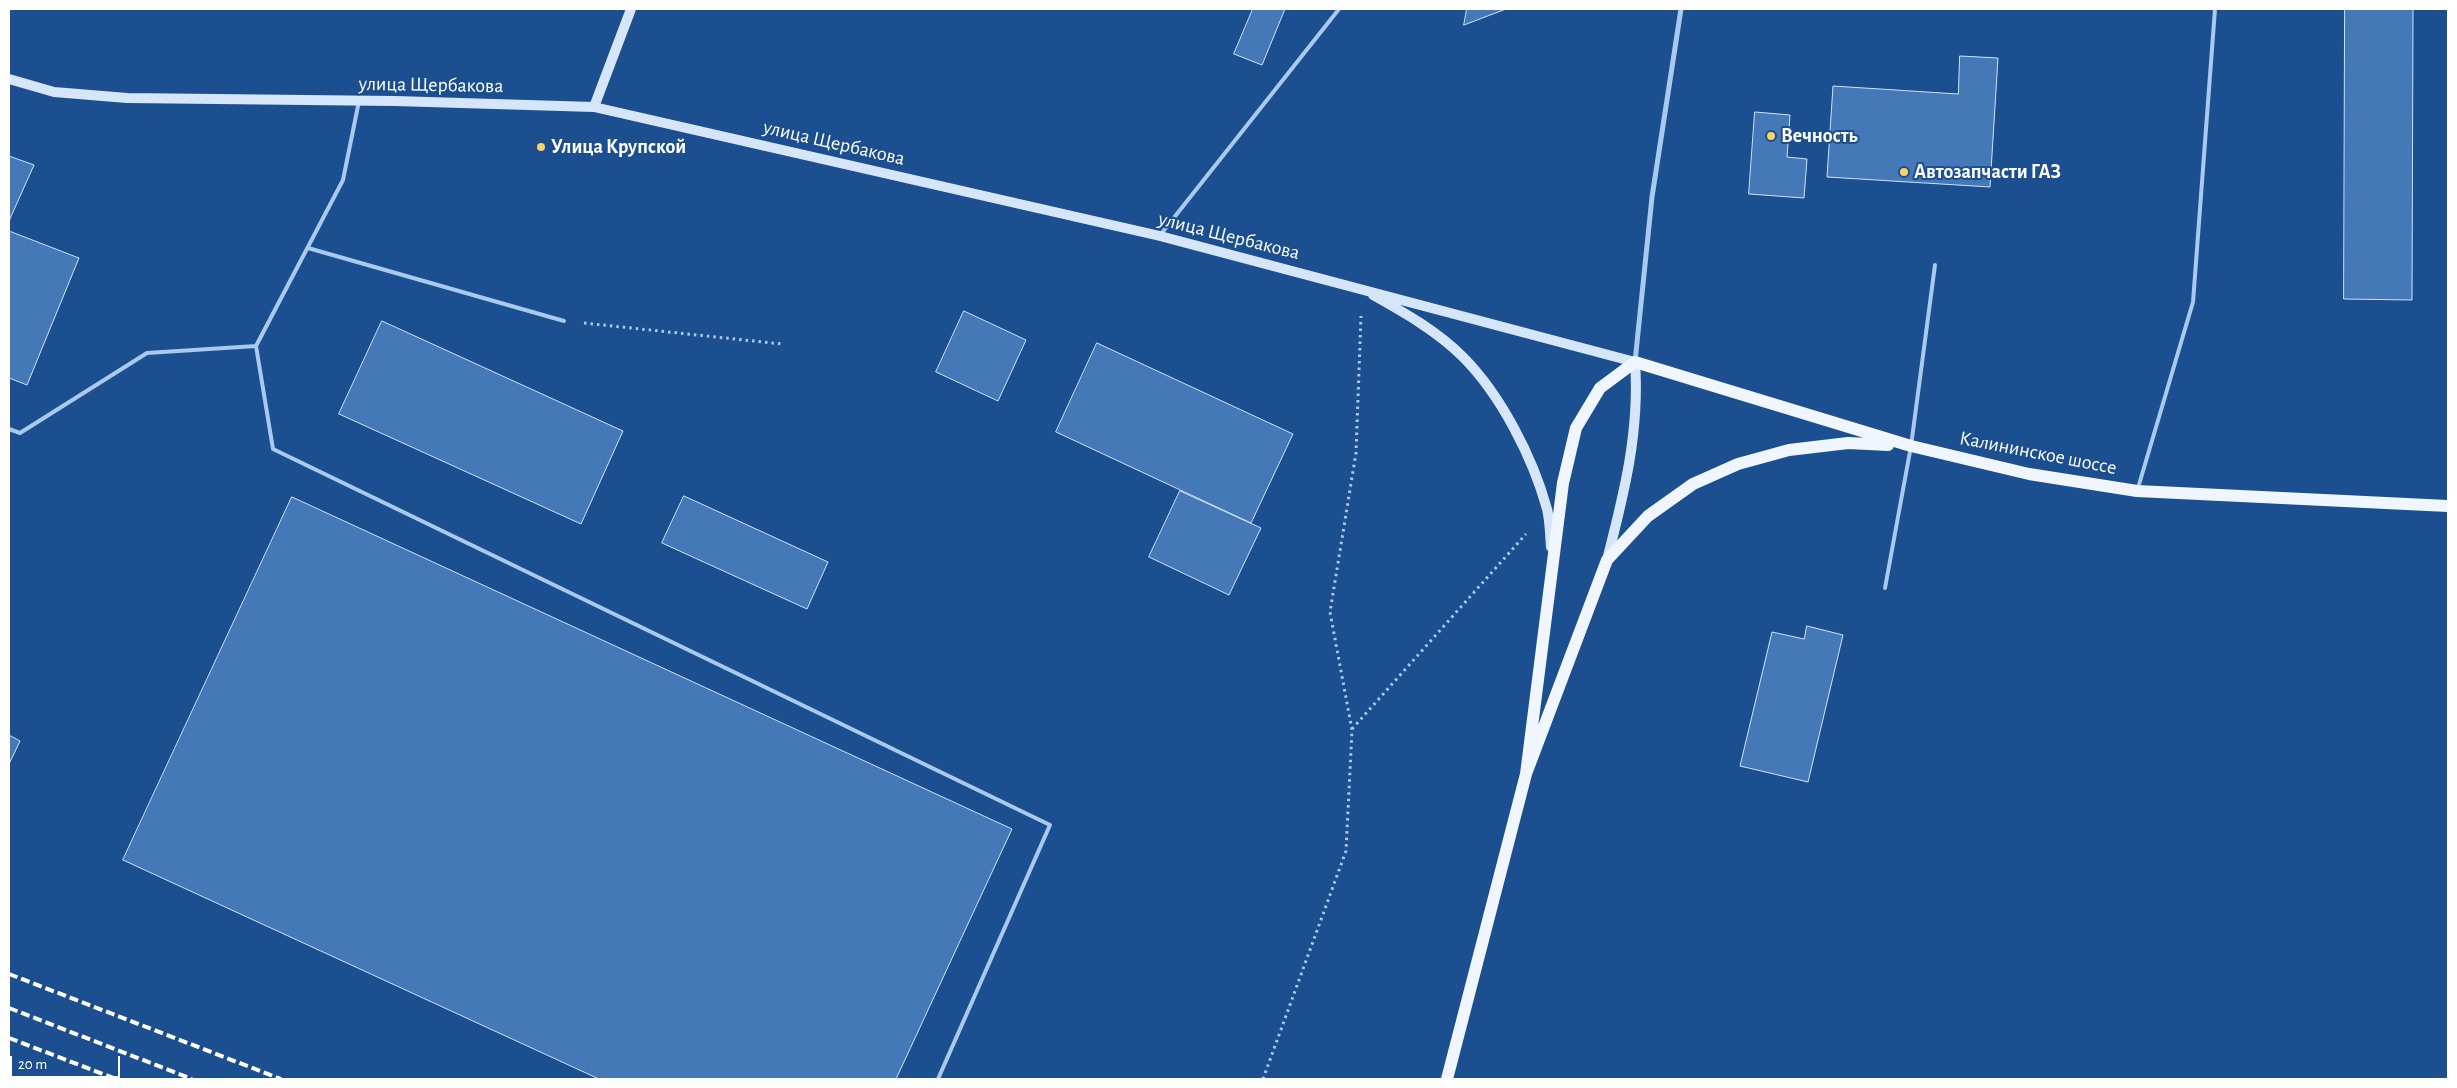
<!DOCTYPE html>
<meta charset="utf-8">
<style>
body{margin:0}
#map{position:relative;width:2457px;height:1088px;overflow:hidden;background:#1b4f8f;font-family:"Alegreya Sans",sans-serif}
canvas{display:block}
.frame{position:absolute;inset:0;border:10px solid #fff;pointer-events:none}
.scale{position:absolute;left:10px;top:1056px;width:110px;height:22px;box-sizing:border-box;border:2px solid #fff;border-top:0;padding-left:6px;font-size:15px;line-height:18px;white-space:nowrap;color:#fff;-webkit-text-stroke:4px #1b4f8f;paint-order:stroke}
</style>
<div id="map">
<canvas width="2457" height="1088"></canvas>
<div class="frame"></div>
<div class="scale">20 m</div>
</div>
<script>
const g = document.querySelector('canvas').getContext('2d');
g.lineJoin = 'round';
function fill(path, color) { g.fillStyle = color; g.fill(path, 'evenodd'); }
function strokePath(path, color, width, dash) { g.strokeStyle = color; g.lineWidth = width; g.lineCap = dash ? 'butt' : 'round'; g.setLineDash(dash || []); g.stroke(path); }
function drawText(font, color, halo, rows, align = 'center') {
  g.font = font + ' "Alegreya Sans",sans-serif'; g.lineWidth = 4; g.setLineDash([]); g.textBaseline = 'middle'; g.strokeStyle = halo; g.fillStyle = color; for (const [text, x, y, turn = 0] of rows) {
    g.save(); g.translate(x, y); g.rotate((+turn || 0) * Math.PI / 180); g.textAlign = isNaN(turn) ? turn : align; if (halo) g.strokeText(text, 0, 0); g.fillText(text, 0, 0); g.restore();
  }
}
const building = new Path2D(`
 M1253 9H1285L1262 65 1234 54Z
 M1467 9H1506L1464 25Z
 M2345 9H2413L2412 300 2344 299Z
 M1960 56 1998 58 1990 187 1827 177 1833 86 1958 94Z
 M1755 112 1790 115 1787 157 1807 159 1804 198 1749 194Z
 M9 156 34 165 9 221Z
 M9 231 79 258 27 385 9 378Z
 M964 311 1026 340 998 401 936 372Z
 M382 321 623 431 581 524 339 414Z
 M1097 343 1293 434 1251 523 1056 432Z
 M1180 491 1261 528 1229 595 1149 557Z
 M684 496 828 562 807 609 662 543Z
 M292 497 1012 829 896 1079H599L123 860Z
 M1807 626 1843 635 1808 782 1740 766 1772 632 1804 639Z
 M9 735 20 741 9 764Z`);
fill(building, '#4478b7');
strokePath(building, '#cfe3fa', 1);
strokePath(new Path2D(`
 M584 323 782 344
 M1352 729 1526 534
 M1263 1079 1346 851 1352 730 1330 612 1356 453 1361 316`), '#a9c9ee', 3, [2.5, 4]);
strokePath(new Path2D(`
 M1161 234 1339 9
 M308 248 564 321
 M256 346 273 449 1050 825 938 1079
 M9 429 20 433 147 353 256 346 343 180 359 101
 M2138 488 2193 302 2215 9
 M1885 588 1911 446 1935 265`), '#a9c9ee', 4);
strokePath(new Path2D(`
 M1635 362 1652 197 1681 9`), '#a9c9ee', 5);
strokePath(new Path2D(`
 M9 79 54 92 127 98 395 101 594 107 1160 236 1635 362C1640 431 1624 494 1607 560
 M594 107 631 9
 M1373 295C1405 313 1437 331 1463 357 1501 395 1533 458 1547 509 1550 521 1550 535 1551 547`), '#d6e6fa', 10);
strokePath(new Path2D(`
 M1526 774 1563 483 1576 428 1600 388 1635 362 1911 446 2029 474 2137 491 2448 506
 M1447 1079 1526 774 1607 560 1648 516 1693 484 1738 464 1789 450 1848 443 1888 445`), '#f0f6ff', 12);
strokePath(new Path2D(`
 M9 974 281 1079
 M9 1008 192 1079
 M9 1038 116 1079`), '#fff', 4, [9, 4]);
for (const [x, y, r, color] of [
 [1771,136,5,"#ffd166"],
 [541,147,5,"#ffd166"],
 [1904,172,5,"#ffd166"]
]) { const dot = new Path2D(); dot.arc(x, y, r, 0, 2 * Math.PI); g.fillStyle = color; g.fill(dot); strokePath(dot, '#1b4f8f', 2); }
drawText('20px', '#fff', '#1b4f8f', [
 ["улица Щербакова",431,85,1],
 ["улица Щербакова",834,143,13],
 ["улица Щербакова",1229,236,14],
 ["Калининское шоссе",2038,453,11]
]);
drawText('bold 20px', '#fff', '#1b4f8f', [
 ["Вечность",1781,136],
 ["Улица Крупской",551,147],
 ["Автозапчасти ГАЗ",1914,172]
], 'left');
</script>
